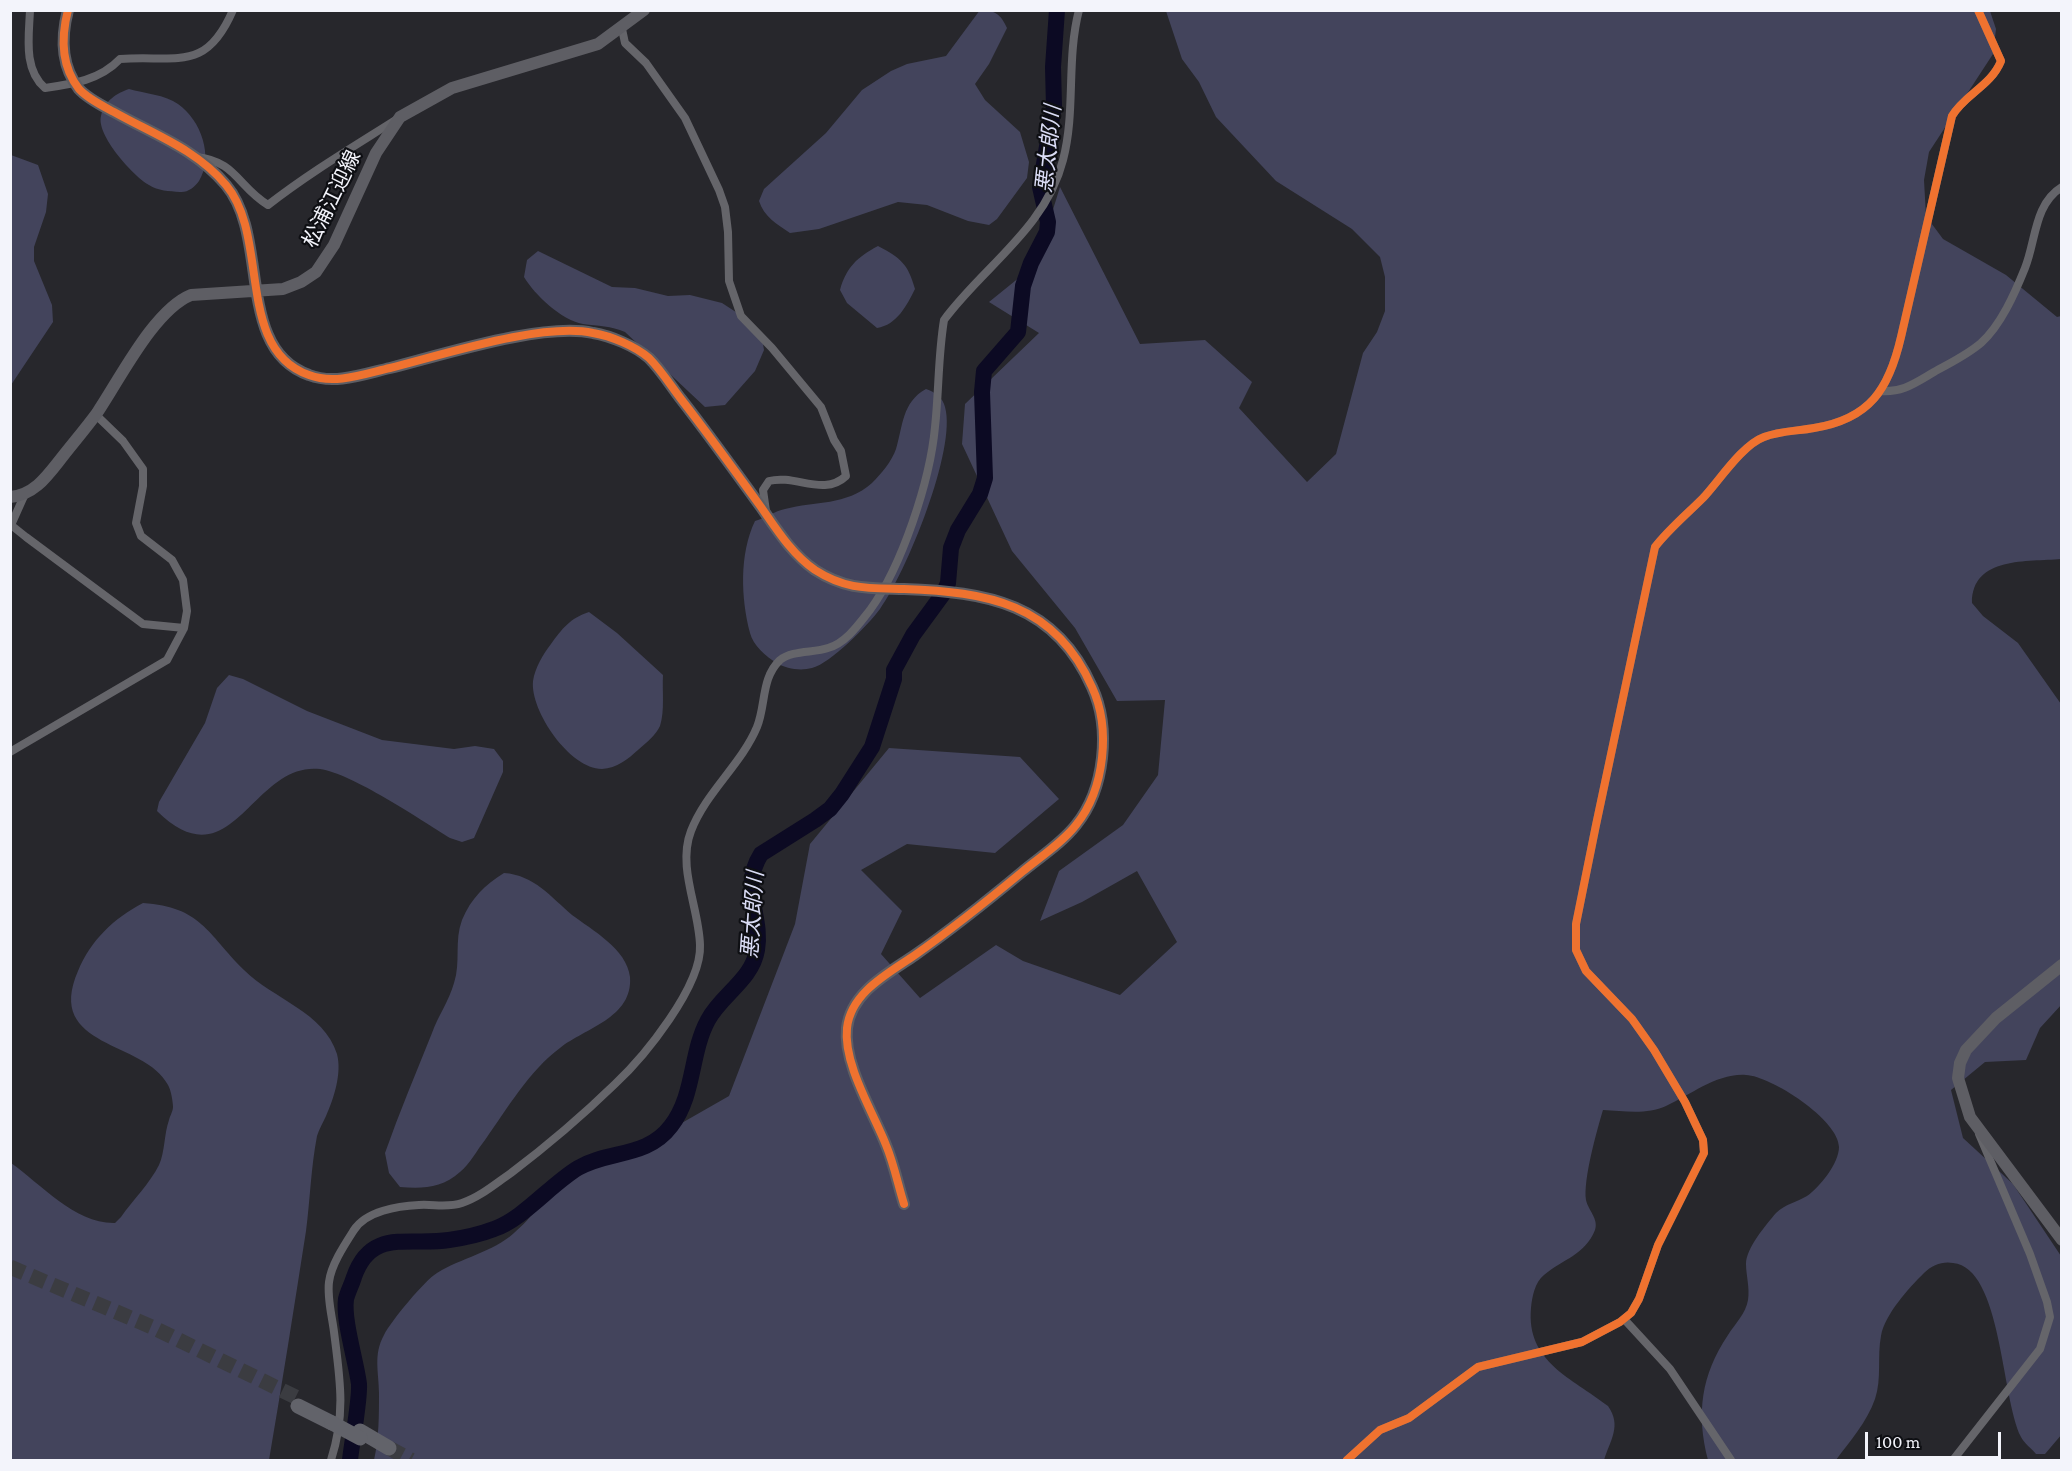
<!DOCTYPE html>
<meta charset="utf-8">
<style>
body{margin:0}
#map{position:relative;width:2072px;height:1471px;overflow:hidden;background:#27272c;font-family:"Crimson Pro",serif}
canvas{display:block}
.frame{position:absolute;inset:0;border:12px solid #f3f4fb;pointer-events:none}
.scale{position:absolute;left:1865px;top:1432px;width:136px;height:27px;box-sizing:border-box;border:3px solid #f3f4fb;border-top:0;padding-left:8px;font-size:18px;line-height:21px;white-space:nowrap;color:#f3f4fb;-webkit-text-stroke:4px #0e0f13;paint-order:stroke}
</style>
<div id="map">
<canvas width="2072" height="1471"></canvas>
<div class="frame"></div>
<div class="scale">100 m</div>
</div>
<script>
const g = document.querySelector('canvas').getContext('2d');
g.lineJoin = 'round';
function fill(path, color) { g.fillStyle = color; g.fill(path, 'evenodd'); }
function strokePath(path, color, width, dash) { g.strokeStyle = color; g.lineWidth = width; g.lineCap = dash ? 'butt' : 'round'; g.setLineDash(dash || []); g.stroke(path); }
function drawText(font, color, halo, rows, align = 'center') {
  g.font = font + ' "Crimson Pro","Noto Sans JP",serif'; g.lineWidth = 4.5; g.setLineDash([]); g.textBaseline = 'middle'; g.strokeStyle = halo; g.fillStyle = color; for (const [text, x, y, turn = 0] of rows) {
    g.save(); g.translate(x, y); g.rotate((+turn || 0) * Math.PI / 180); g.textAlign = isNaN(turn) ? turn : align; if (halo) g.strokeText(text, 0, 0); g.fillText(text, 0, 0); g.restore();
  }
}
fill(new Path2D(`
 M980 10C994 10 1001 14 1007 28L989 64 975 84 985 100 1020 132 1029 162 1027 178 997 219 989 225 968 221 927 205 898 202 819 229 790 233C777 224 764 217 759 201L764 189 826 133 862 90 891 71 907 64 946 56Z
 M1166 11H1990L1996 29 1993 54 1929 152 1924 180 1926 216 1943 239 2006 275 2057 317 2061 316V559C2028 562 1972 556 1972 603L1983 616 2018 643 2061 704 2062 1004 2040 1028 2026 1060 1985 1062 1951 1090 1963 1138 2013 1184 2061 1256 2062 1434 2045 1454H2036C2032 1449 2024 1443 2021 1437 2001 1397 2002 1268 1953 1263 1943 1261 1932 1265 1924 1273 1909 1288 1885 1314 1881 1336 1877 1356 1882 1379 1875 1399 1867 1422 1850 1441 1836 1460H1708C1696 1414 1701 1375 1728 1335 1735 1324 1746 1313 1748 1300 1750 1288 1746 1275 1746 1264 1746 1248 1766 1225 1776 1213 1785 1204 1797 1202 1807 1196 1820 1187 1839 1163 1839 1147 1839 1120 1771 1076 1746 1075 1717 1073 1691 1095 1666 1106 1647 1115 1624 1111 1603 1110 1597 1130 1583 1180 1586 1200 1588 1210 1599 1219 1595 1230 1585 1255 1563 1259 1544 1275 1535 1282 1532 1297 1531 1308 1526 1362 1572 1378 1608 1406 1622 1426 1610 1440 1604 1460H374C379 1439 379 1415 379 1393 379 1372 373 1355 384 1335 391 1321 425 1280 437 1273 461 1258 493 1252 514 1233 553 1200 570 1144 631 1152L729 1096 795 924 810 844 889 748 1020 757 1059 799 995 853 907 844 861 870 902 911 881 954 920 998 996 945 1023 961 1120 995 1177 942 1137 871 1082 902 1040 921 1059 871 1123 825 1158 775 1165 700 1117 701 1075 628 1012 551 962 444 965 404 1039 333 989 302 1036 264 1060 187 1140 344 1205 340 1252 382 1239 408 1307 482 1336 454 1363 353 1377 332 1385 311V277L1380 257 1352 229 1276 181 1216 117 1199 82 1182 59Z
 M129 89C143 93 166 95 178 104 201 120 214 157 199 181 195 187 187 193 180 192 169 191 158 191 149 185 133 176 96 135 101 116 104 101 117 93 129 89Z
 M11 155 38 165 48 194 46 212 34 247V261L52 305 53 322 11 385Z
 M878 246C901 258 908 264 915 289 907 305 897 325 877 328L847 303 840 290C846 268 857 257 878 246Z
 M538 251 612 287 635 288 668 296 690 295 722 303 742 316 763 344 764 350 755 371 725 405 705 407 625 332C611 326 598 326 583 324 561 320 535 295 524 277L527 260Z
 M926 389C935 392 943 398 945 407 957 449 906 573 880 609 869 624 830 664 812 668 801 671 786 669 777 663 766 657 753 645 750 633 741 599 739 554 755 521 765 518 775 511 785 509 815 501 846 506 872 483 881 474 892 461 896 449 903 426 902 402 926 389Z
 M589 612 617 633 663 675C662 690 665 711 660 726 656 735 646 743 638 750 628 759 617 768 602 769 570 769 530 711 533 681 535 668 543 654 551 644 562 629 570 618 589 612Z
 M229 675 243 679 307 711 382 740 454 749 475 746 494 749 503 761V772L474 838 462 842 450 838C421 820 351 773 320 769 252 761 232 885 157 811L159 802 205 723 217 688Z
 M504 873C534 875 551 897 572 915 592 930 627 949 630 977 633 1018 585 1028 560 1048 529 1071 507 1109 485 1140 477 1150 470 1164 460 1172 442 1188 423 1189 400 1187L389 1173 385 1153C399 1113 416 1073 432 1033 438 1016 449 1001 454 983 461 962 454 941 462 920 471 898 485 885 504 873Z
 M143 903C201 907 207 933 244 970 273 999 324 1012 337 1054 342 1073 334 1098 326 1116 323 1123 319 1129 317 1136 311 1167 310 1200 306 1231 294 1308 282 1384 269 1460H11V1163C41 1184 75 1224 115 1223L121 1217C133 1200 150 1183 159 1165 165 1152 164 1134 169 1120 170 1116 173 1111 173 1107 173 1102 171 1090 168 1085 145 1040 44 1049 78 971 91 940 113 919 143 903Z`), '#43445c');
strokePath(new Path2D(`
 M350 1460C352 1441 360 1401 359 1384 356 1361 343 1320 346 1299 348 1291 352 1284 354 1277 371 1228 408 1246 449 1240 463 1238 481 1234 494 1229 523 1219 550 1185 578 1168 609 1150 647 1158 671 1126 695 1095 690 1053 708 1020 721 995 752 980 757 950 763 915 739 889 761 854L815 820 830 809 842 794 872 747 894 679V670L913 635 943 594 948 583 951 548 958 530 980 494 985 478 982 392 984 371 1018 332 1023 286 1031 263 1047 232 1048 222 1040 187 1054 106 1053 67 1057 10`), '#0c0a23', 16);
strokePath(new Path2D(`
 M10 1267 152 1327 302 1400
 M389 1448 411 1460`), '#3b3c41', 15, [15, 8]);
strokePath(new Path2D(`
 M30 10C29 36 23 69 45 88 73 84 100 80 120 59 177 55 206 73 233 10
 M622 29 625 43 646 63 685 118 719 190 725 207 728 232 729 281 741 316 772 348 821 407 834 440 841 451 846 476C824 497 795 474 769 481L763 490 766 511
 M196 157C236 161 238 187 268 205 309 173 353 147 397 119
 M1880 391C1902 393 1915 383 1934 372 1950 363 1967 355 1981 343 2001 325 2015 293 2025 268 2036 241 2034 204 2062 187
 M24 496 11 525 26 537 143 624 184 628
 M10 752 167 660 184 628 187 611 183 580 172 560 141 536 136 523 143 486V469L123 441 96 415
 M1624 1319 1670 1369 1731 1460
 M331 1460C346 1414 340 1379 334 1332 332 1316 327 1298 329 1282 331 1265 345 1244 354 1230 366 1211 398 1206 419 1205 434 1204 447 1208 462 1203 480 1197 495 1184 511 1173 548 1145 582 1116 615 1084 644 1057 702 986 700 945 699 908 677 867 691 831 706 792 741 765 757 727 766 705 761 678 780 660 792 650 814 653 828 648 846 643 859 624 870 610 902 566 930 481 935 427 939 391 938 356 944 320 983 267 1046 228 1063 160 1076 111 1066 60 1079 10
 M1347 1460 1380 1430 1409 1418 1478 1367 1582 1342 1620 1322 1631 1313 1639 1299 1658 1245 1704 1153 1703 1140 1685 1102 1654 1050 1632 1019 1586 971 1576 950V924L1596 825 1655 547C1669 529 1686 515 1703 498 1719 481 1742 445 1764 437 1779 431 1798 431 1814 428 1870 419 1889 389 1901 337L1952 116C1965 94 1991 86 2001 61L1978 10
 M1953 1460 2040 1349 2050 1317 2047 1302 2030 1254 1979 1134`), '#65656a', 8);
strokePath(new Path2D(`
 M68 10C61 37 61 66 79 89 88 99 103 106 114 112 153 134 196 149 226 185 270 237 235 349 309 375 335 385 364 374 390 368 442 355 543 322 593 333 611 336 635 346 649 358 661 370 671 386 681 399 709 435 735 471 761 507 777 530 792 554 815 570 846 590 869 588 904 589 987 592 1055 603 1092 687 1111 728 1105 789 1076 825 1062 843 1040 857 1022 872 987 901 952 929 915 955 889 973 851 992 847 1028 843 1064 873 1112 886 1145 894 1164 898 1185 904 1204
 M10 497C35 495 48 475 63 456 74 442 86 428 97 413 120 379 154 310 191 295L283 289 301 282 316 272 334 245 376 153 400 117 452 88 598 44 644 10
 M2062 965 1996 1018 1966 1050 1960 1063 1958 1078 1970 1117 2062 1240`), '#5e5e64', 12);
strokePath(new Path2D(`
 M298 1406 332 1423
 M360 1431 389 1448`), '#62636a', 15);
strokePath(new Path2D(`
 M332 1423 360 1438`), '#62636a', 15);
strokePath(new Path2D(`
 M68 10C61 37 61 66 79 89 88 99 103 106 114 112 153 134 196 149 226 185 270 237 235 349 309 375 335 385 364 374 390 368 442 355 543 322 593 333 611 336 635 346 649 358 661 370 671 386 681 399 709 435 735 471 761 507 777 530 792 554 815 570 846 590 869 588 904 589 987 592 1055 603 1092 687 1111 728 1105 789 1076 825 1062 843 1040 857 1022 872 987 901 952 929 915 955 889 973 851 992 847 1028 843 1064 873 1112 886 1145 894 1164 898 1185 904 1204
 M1347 1460 1380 1430 1409 1418 1478 1367 1582 1342 1620 1322 1631 1313 1639 1299 1658 1245 1704 1153 1703 1140 1685 1102 1654 1050 1632 1019 1586 971 1576 950V924L1596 825 1655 547C1669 529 1686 515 1703 498 1719 481 1742 445 1764 437 1779 431 1798 431 1814 428 1870 419 1889 389 1901 337L1952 116C1965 94 1991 86 2001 61L1978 10`), '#ef722f', 8);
drawText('21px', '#f3f4fb', '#0e0f13', [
 ["松浦江迎線",332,199,-64]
]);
drawText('italic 22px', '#dadcf5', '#0e0f13', [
 ["悪太郎川",1049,149,-84],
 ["悪太郎川",753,915,-86]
]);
</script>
